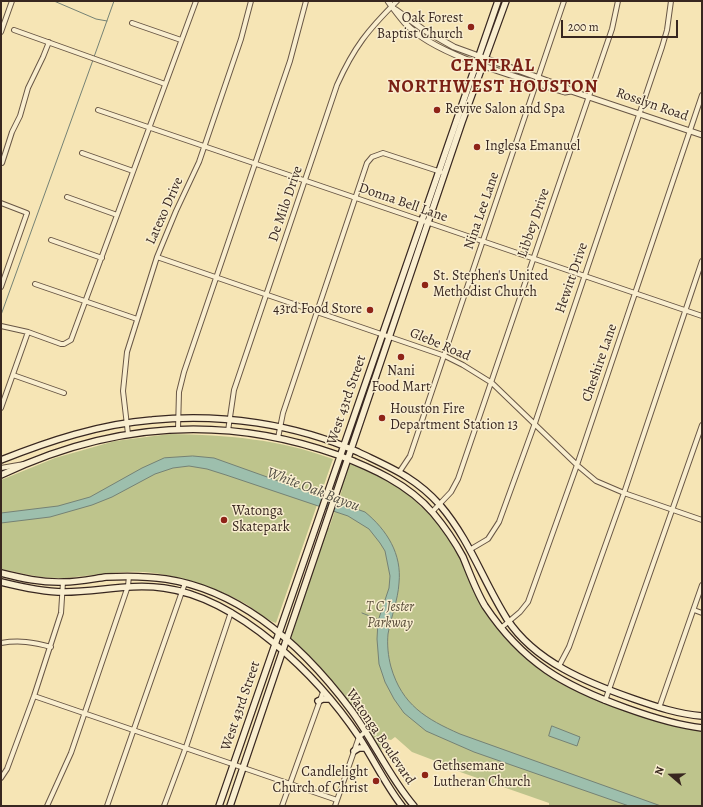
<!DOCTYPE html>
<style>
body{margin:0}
#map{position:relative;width:703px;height:807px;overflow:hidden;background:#f6e5b5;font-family:Alegreya,serif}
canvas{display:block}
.frame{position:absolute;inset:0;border:2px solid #382720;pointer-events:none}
.north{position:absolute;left:651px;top:755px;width:40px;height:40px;-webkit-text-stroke:3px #f9eecf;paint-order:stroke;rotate:290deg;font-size:11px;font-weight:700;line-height:16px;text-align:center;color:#382720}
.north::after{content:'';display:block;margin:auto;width:14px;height:18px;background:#382720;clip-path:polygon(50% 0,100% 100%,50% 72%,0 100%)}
.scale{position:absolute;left:561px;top:20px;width:117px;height:18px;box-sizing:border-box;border:2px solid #382720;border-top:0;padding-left:5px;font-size:12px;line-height:14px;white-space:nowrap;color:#382720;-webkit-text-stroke:3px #f9eecf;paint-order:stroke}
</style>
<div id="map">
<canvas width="703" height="807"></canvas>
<div class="frame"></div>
<div class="north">N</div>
<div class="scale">200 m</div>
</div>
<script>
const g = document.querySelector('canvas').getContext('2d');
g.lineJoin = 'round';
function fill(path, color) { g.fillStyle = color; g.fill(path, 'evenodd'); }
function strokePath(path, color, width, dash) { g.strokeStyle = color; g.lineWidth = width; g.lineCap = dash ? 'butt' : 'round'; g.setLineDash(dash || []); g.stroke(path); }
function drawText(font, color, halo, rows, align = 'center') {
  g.font = font + ' Alegreya,serif'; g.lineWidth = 3; g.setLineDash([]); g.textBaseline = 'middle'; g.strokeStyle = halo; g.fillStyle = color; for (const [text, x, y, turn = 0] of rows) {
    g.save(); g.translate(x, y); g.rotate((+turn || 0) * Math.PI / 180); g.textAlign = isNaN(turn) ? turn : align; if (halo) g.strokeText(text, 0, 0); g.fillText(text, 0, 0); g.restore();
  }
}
fill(new Path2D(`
 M170 434C228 435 278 439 333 459L276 623C264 619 256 610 246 604 217 588 187 578 154 573 124 569 94 576 64 578 42 579 22 573 1 569V480L55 458 115 441Z
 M350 464 366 469 387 479 408 494 433 518 454 546 477 596 538 667 561 684 600 701 702 729V806H549V803L443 766 442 768 433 760 412 752 395 737 391 740 387 739 383 748 380 751 366 728 291 638 327 527 329 528 342 490 340 489 348 467Z`), '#bec48c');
const water = new Path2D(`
 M193 456 214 458 365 512C387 530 402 554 399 583 398 600 391 617 388 634 387 644 388 656 391 667 402 705 426 719 460 734L661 806H629L474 752 426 731 404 713 394 699 385 682 379 664 377 639 378 621 389 588 390 576 385 551 380 543 369 529 348 516 226 475 207 469 189 466 173 468 155 474 112 497 92 505 50 517 1 523V513L58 506 90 497 142 468 164 458Z
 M552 726 580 737 577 746 549 736Z`);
fill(water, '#9dbfad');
strokePath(water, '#758275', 1);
strokePath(new Path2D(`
 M54 1 96 19 107 21
 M94 57 114 1
 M1 315 93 60
 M362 613 380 620`), '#758275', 1);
const minor = new Path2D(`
 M132 23 181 40
 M14 30 165 84
 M1 32 12 1
 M98 110 702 316
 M82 153 133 171
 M2 163 12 132 20 116 28 88 43 57 49 42
 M67 197 117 215
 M1 203 27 213 1 287
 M51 240 102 258
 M157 257 445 356 463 365 492 383 577 465 596 481 624 493 702 520
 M35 284 137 319
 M1 326 28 332 61 344H64L71 340 196 1
 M13 375 64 393
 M1 408 28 332
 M178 429 179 392 184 372 290 61 306 1
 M228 431 234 390 337 85C354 47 368 30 397 1
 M128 434 123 391 127 352 157 257 176 211 199 162 241 39 251 1
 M278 438 283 413 367 163 372 157 383 153 441 172
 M1 468 24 464
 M400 471 410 456 564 1
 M432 512 451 492 458 479 587 102 612 29 618 1
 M471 549 488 539 499 522 535 423 662 47 667 30 671 1
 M694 610 702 613
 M501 628 520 612 528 602 577 465 702 95
 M1 643C19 640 33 642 51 647
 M559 666 569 647 624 493 702 261
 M34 696 337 800
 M605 701 702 425
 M659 708 702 585
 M1 778 7 769 34 696 61 613 63 582
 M47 806 71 753 128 586 129 576
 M107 806 185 583
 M164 806 186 747 231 612
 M282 806 323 692
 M335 806 359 737 365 732`);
const tertiary = new Path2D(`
 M388 1C393 8 399 16 405 23 435 56 521 78 565 92L571 91
 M396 10 424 30 454 47 567 88 571 91 702 135`);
const secondary = new Path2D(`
 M1 460C49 441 100 424 152 420 221 413 295 424 358 452 391 468 415 477 440 505 470 540 483 581 507 619 535 662 588 683 634 699 657 707 678 714 702 716
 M1 475C110 423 223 414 338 455 372 468 408 484 433 513 444 526 455 542 463 557 470 574 476 591 485 606 523 663 564 686 626 708 651 717 676 725 702 728
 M1 573C21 578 42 583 64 582 78 582 92 579 106 577 126 576 146 576 166 579 244 591 306 650 351 710 374 741 389 777 414 806
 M1 582C21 587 44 592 64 592 98 592 130 583 164 588 239 598 318 676 359 737 374 760 385 784 402 806
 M318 701 323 699H330
 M354 751 359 748H365
 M219 806 498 1
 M230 806 462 122 506 1`);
strokePath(minor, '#685645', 6);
strokePath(tertiary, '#685645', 7);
strokePath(secondary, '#382720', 8);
strokePath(minor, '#f9eecf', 4);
strokePath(tertiary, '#f9eecf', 5);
strokePath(secondary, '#f9eecf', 5.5);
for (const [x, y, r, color] of [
 [471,27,4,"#8f2418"],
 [437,110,4,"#8f2418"],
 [477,147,4,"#8f2418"],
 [425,285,4,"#8f2418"],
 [370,310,4,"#8f2418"],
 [401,357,4,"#8f2418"],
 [382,418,4,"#8f2418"],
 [224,520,4,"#8f2418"],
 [425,775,4,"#8f2418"],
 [376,781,4,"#8f2418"]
]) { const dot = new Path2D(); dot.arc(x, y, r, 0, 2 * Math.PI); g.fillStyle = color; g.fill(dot); strokePath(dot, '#f9eecf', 1.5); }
drawText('14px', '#382720', '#f9eecf', [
 ["Oak Forest",463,19,"right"],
 ["Baptist Church",463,35,"right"],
 ["Revive Salon and Spa",445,110],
 ["Inglesa Emanuel",485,147],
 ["St. Stephen's United",433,277],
 ["Methodist Church",433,293],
 ["43rd Food Store",362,310,"right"],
 ["Nani",401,372,"center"],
 ["Food Mart",401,388,"center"],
 ["Houston Fire",390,410],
 ["Department Station 13",390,426],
 ["Watonga",232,512],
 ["Skatepark",232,528],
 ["Gethsemane",433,767],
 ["Lutheran Church",433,783],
 ["Candlelight",368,773,"right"],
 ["Church of Christ",368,789,"right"]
], 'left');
drawText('14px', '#382720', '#f9eecf', [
 ["Rosslyn Road",652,105,19],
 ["Donna Bell Lane",403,203,19],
 ["De Milo Drive",286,204,-71],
 ["Latexo Drive",165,211,-66],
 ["Nina Lee Lane",482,211,-71],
 ["Libbey Drive",534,223,-71],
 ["Hewitt Drive",572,278,-71],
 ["Glebe Road",440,345,23],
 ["Cheshire Lane",600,363,-71],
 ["West 43rd Street",347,400,-71],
 ["West 43rd Street",241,706,-71],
 ["Watonga Boulevard",380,737,56]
]);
drawText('italic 14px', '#5a4e3b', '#f9eecf', [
 ["T C Jester",390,608],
 ["Parkway",390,624]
]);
drawText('italic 15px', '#514d43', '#f9eecf', [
 ["White Oak Bayou",313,490,21]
]);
g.letterSpacing = '1px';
drawText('bold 18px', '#7a1f14', '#f9eecf', [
 ["CENTRAL",493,67],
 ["NORTHWEST HOUSTON",493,88]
]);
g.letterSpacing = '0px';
</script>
